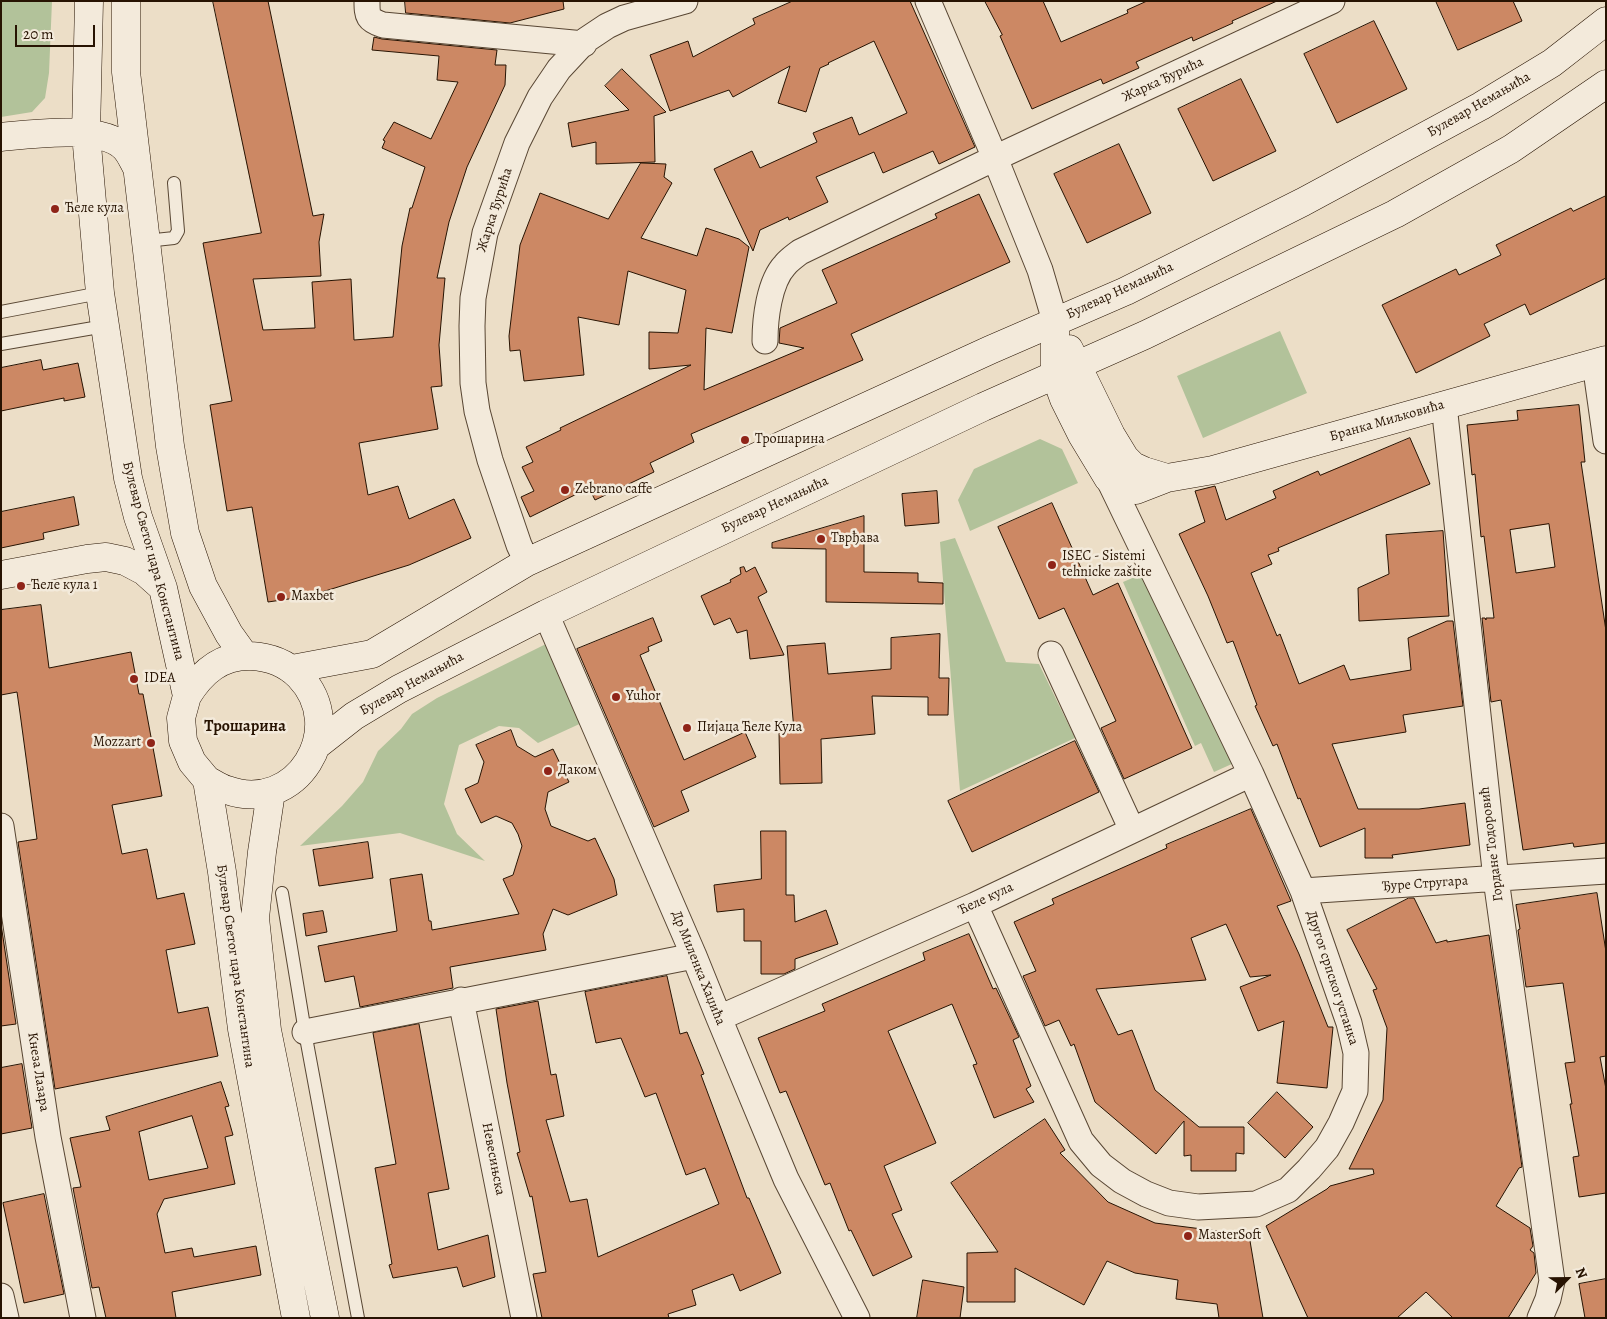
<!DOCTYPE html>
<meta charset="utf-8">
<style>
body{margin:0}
#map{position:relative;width:1607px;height:1319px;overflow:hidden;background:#ecdec7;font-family:Alegreya,serif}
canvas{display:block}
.frame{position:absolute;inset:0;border:2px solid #271302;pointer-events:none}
.north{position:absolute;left:1542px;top:1254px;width:50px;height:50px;-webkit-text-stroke:4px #f3eadb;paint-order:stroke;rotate:67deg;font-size:14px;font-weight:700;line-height:20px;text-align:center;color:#271302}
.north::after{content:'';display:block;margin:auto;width:18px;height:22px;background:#271302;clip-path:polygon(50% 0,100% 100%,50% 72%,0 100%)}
.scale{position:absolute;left:15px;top:25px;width:80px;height:22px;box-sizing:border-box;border:2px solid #271302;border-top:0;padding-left:6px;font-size:15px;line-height:18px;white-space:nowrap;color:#271302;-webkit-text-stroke:4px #f3eadb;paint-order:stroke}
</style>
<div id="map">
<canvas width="1607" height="1319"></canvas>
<div class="frame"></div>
<div class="north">N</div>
<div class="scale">20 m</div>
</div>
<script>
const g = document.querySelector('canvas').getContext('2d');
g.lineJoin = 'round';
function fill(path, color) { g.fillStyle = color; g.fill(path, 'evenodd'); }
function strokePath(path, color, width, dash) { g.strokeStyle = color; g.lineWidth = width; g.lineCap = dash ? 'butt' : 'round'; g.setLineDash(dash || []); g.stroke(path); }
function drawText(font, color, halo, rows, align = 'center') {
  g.font = font + ' Alegreya,serif'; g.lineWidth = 5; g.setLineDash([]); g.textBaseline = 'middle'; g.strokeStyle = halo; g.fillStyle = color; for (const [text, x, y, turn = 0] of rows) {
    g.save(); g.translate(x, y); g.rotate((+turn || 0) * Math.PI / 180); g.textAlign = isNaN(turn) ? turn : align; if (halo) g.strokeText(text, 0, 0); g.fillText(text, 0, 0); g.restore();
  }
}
fill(new Path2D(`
 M1 1H52L49 73 45 98 32 112 1 117Z
 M1280 331 1307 393 1203 438 1177 376Z
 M1040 439 1062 449 1078 483 970 531 958 500 974 469Z
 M955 538 1006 662 1039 664 1075 738 960 791 940 542Z
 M1149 571 1234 763 1214 772 1201 743 1195 746 1123 582Z
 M550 642 586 721 538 743 519 728 499 726 459 745 444 804 457 834 485 861 400 833 300 846 342 806 363 782 378 751 401 729 412 714 437 698Z`), '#b2c29a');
const building = new Path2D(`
 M213 1H268L313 216 324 214 319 242 321 276 253 279 263 330 315 328 312 282 351 279 354 340 393 337 402 246 410 208H412L425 167 382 148 385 141 383 140 394 122 431 139 458 82 437 80 439 56 372 50 374 37 382 39 497 50 495 65H506L505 85 467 167 449 222 437 278H445L439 345 442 386 431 387 438 429 359 443 368 495 398 486 409 519 454 499 471 538 409 565 309 596 268 602 252 507 227 511 210 405 232 401 203 243 261 233Z
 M405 1H563L564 9 510 23 406 13Z
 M793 1H910L975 147 939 164 933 151 883 173 874 152 816 177 828 202 789 220 788 217 760 230 753 251 714 169 752 151 760 168 817 142 813 133 852 117 859 135 907 113 874 41 828 63 829 64 820 68 806 112 778 103 790 66 733 97 729 90 670 111 650 55 688 41 693 57 755 24 753 19Z
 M985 1H1043L1061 42 1128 13 1127 10 1147 1H1277L1232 21 1233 23 1193 41 1192 37 1136 62 1139 68 1103 84 1101 79 1032 109 1000 36 1002 35Z
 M1436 1H1513L1522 21 1458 50Z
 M1374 21 1407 89 1337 123 1304 54Z
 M622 69 666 112 654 116 655 162 596 164V142L572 147 568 123 629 110 605 86Z
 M1241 79 1276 151 1213 181 1178 109Z
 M1119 144 1151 213 1087 243 1054 174Z
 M641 163 666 164 664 177 672 183 641 238 697 256 706 228 739 239 749 247 732 333 706 328 704 390 804 348 779 343 780 328 837 303 822 270 937 218 935 214 979 194 1010 262 851 334 863 360 691 434 694 442 650 463 654 472 595 500 589 488 530 517 521 497 534 491 522 467 533 462 526 447 561 430 560 428 691 365 649 369V332L678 333 686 290 628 271 619 325 578 317 584 375 524 381 520 350 510 351 509 336 520 245 540 193 608 219Z
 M1606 196V278L1530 315 1525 304 1484 324 1490 336 1416 373 1382 305 1456 269 1459 275 1501 255 1496 245 1571 208 1573 211Z
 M41 360 43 370 78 363 85 397 64 401V398L1 411V368Z
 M1579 405 1585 462H1581L1606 631V843L1574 847 1573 843 1523 850 1501 700 1491 702 1482 618H1485L1486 620V618H1494L1484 536 1481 537 1475 474 1472 475 1467 425 1518 420 1517 411ZM1549 524 1555 567 1516 573 1510 530Z
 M1410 438 1430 484 1278 548 1279 551 1268 555 1272 564 1251 573 1277 636 1280 634 1299 684 1344 665 1350 680 1411 670 1408 638 1447 621H1453L1463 706 1403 715 1406 732 1332 744 1358 809H1419L1465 803 1470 845 1392 855 1393 858H1365V828L1320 847 1300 798 1298 799 1277 744 1273 746 1255 706 1257 705 1233 641 1227 643 1208 596 1179 534 1205 522 1195 491 1215 486 1226 520 1276 498 1273 491 1318 471 1320 475Z
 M937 491 939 523 905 526 902 494Z
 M74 497 79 525 43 533 44 539 1 548V512Z
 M1052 503 1093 595 1118 583 1192 748 1124 779 1101 728 1116 721 1064 608 1039 619 998 527Z
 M864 516V572L918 573V582L943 583V604L826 602V549L772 548V543Z
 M1443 531 1449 616 1359 621 1358 588 1389 574 1386 535Z
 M744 567 746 572 755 567 767 592 758 597 784 655 750 659 747 630 737 633 730 618 714 625 701 596 731 582 730 580 741 574 740 568Z
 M41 605 49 668 131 652 139 694H143L162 796 112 805 122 854 147 849 157 899 184 893 195 944 166 950 178 1013 208 1007 218 1056 55 1089 18 842 37 839 20 713 17 692 1 695V610Z
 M653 618 662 641 648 647 649 651 640 655 684 760 745 732 756 757 681 791 689 811 654 827 577 649Z
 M940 634 939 678H949L948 715H928V697L872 696 875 734 821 739 822 783 780 784 779 732 794 731 787 646 825 643 828 674 891 669V638Z
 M511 730 517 746 535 757 553 749 569 782 548 792 545 809 551 826 588 841 595 838 614 879 617 895 568 915 553 909 543 934 546 950 450 967 453 988 360 1007 354 976 325 982 318 946 397 931 390 879 422 874 429 921H431L432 930 519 914 503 879 513 875 522 846 518 834 512 823 496 816 481 823 465 789 478 783 484 762 476 745Z
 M1075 741 1099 792 972 852 948 801Z
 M1251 809 1291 901 1277 906 1299 954 1328 1027H1333L1327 1088 1277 1083 1284 1021 1258 1031 1240 987 1271 975 1250 977 1226 924 1191 938 1206 980 1096 989 1118 1035 1132 1030 1155 1090 1199 1127H1244V1154L1236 1153V1171H1191V1155L1184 1156V1121L1156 1154 1095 1102 1074 1044 1071 1046 1059 1020 1045 1026 1023 976 1036 971 1014 922 1054 904 1052 899 1167 848 1166 845Z
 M761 831H786V895H794L795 922 826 910 838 944 795 959V969L784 974H761V941H744V909L717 912 714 885 761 879Z
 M368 842 373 878 319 886 313 850Z
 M1597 893 1606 952V1056L1600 1057 1606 1089V1193L1579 1197 1573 1157 1579 1156 1570 1104H1572L1565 1063 1575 1062 1563 983 1526 987 1518 930 1520 929 1516 905Z
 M1409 898H1414L1436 943 1447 940V942L1489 935 1522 1167 1519 1168 1496 1206 1530 1228 1533 1246 1530 1250 1534 1253 1536 1273 1508 1318H1453L1426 1292 1397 1318H1308L1266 1226 1327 1189 1330 1186 1374 1174 1373 1169H1349L1383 1100 1387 1028 1373 990 1377 989 1347 930Z
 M323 911 327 932 306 936 303 914Z
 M1 924 16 1024 1 1026Z
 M969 934 993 989 996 988 1019 1037 1013 1040 1031 1086 1026 1089 1034 1102 994 1118 973 1065 977 1064 952 1004 888 1031 936 1143 884 1166 902 1210 892 1214 912 1257 873 1276 851 1230 849 1231 830 1183 825 1185 786 1091 780 1093 758 1038 825 1011 822 1004 925 960 923 953Z
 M667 976 680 1034 687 1032 704 1074 701 1075 747 1198H749L781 1273 740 1291 733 1274 692 1290 696 1305 668 1314 669 1318H542L533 1274 546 1272 532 1196 530 1197 517 1153 520 1152 507 1083 496 1009 538 1001 551 1075 556 1074 564 1116 546 1120 570 1202 587 1199 598 1257 719 1204 705 1168 686 1175 656 1093 645 1097 621 1038 596 1043 585 992Z
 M419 1024 449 1189 428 1193 438 1250 488 1235 495 1277 463 1287 457 1267 393 1278 389 1265 392 1264 375 1168 396 1164 373 1033Z
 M22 1064 32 1128 1 1134V1068Z
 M221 1082 229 1106 225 1107 233 1135 225 1137 235 1184 164 1199 157 1214 165 1253 192 1248 194 1257 256 1246 261 1275 172 1292 176 1318H106L99 1287 92 1288 73 1188 81 1187 70 1138 110 1130 106 1117ZM192 1116 208 1168 149 1180 139 1132Z
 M1277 1092 1313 1127 1285 1158 1248 1123Z
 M1045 1119 1065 1150 1060 1153 1108 1202 1155 1223 1249 1235 1263 1318H1219L1217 1304 1176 1299 1178 1280 1135 1273 1107 1261 1084 1305 1015 1268V1302H967V1253L998 1252 951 1183Z
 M44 1194 64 1294 24 1303 3 1203Z
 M1606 1279V1318H1585L1579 1284Z
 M923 1280 964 1287 960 1318H917Z`);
fill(building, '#cc8864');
strokePath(building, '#271302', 1);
const lane = new Path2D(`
 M146 241 174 238 178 231 174 183
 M1 312 100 293
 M1 344 105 326
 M282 893 305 1032 358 1318`);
const street = new Path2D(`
 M367 1C367 17 368 20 383 25L584 44
 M928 1 995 158 1040 270 1055 321
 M765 341C765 319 769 282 785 265 789 260 795 256 800 252L995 158 1332 1
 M1595 363 1606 441
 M1444 405 1496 879 1552 1281 1548 1299 1540 1318
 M527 562 519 545 490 460 477 411 473 383 472 326 473 298 485 233 517 143 540 97 559 69 586 40 607 26 624 18 685 1
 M546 614 694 956 719 1018 786 1179 857 1318
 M1051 654 1132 830
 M1 826 48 1137 83 1318
 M1303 891 1606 871
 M975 905 1081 1141 1101 1165 1122 1181 1146 1194 1169 1203 1198 1207 1256 1204 1288 1190 1309 1169 1327 1148 1341 1123 1355 1091 1356 1053 1349 1023 1303 891 1251 774 1108 478
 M461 1000 524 1318
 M719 1018 975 905 1251 774
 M305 1032 694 956
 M1 1296 6 1318`);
const secondary = new Path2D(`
 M89 1 86 134 100 293 128 478 138 517 163 588 187 696 181 718 183 741 192 762 207 780 222 872 242 1029 296 1318
 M126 1V72L131 114 170 446 185 533 203 586 229 634 244 655
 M1 137C32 134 102 124 125 148 130 153 133 161 137 168
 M1055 321V374L1064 399 1082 435 1108 478 1113 483 1124 488 1136 490 1167 478 1213 470 1606 360
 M1069 349 1111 435 1125 458 1133 466 1144 471 1167 478
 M1 575 87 559 106 557 125 561 144 571 163 588
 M292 669 372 654 527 562 990 350 1126 291 1303 202 1481 106 1552 63 1606 21
 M187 696C202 672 221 655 251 656 270 657 286 663 299 676 350 729 296 815 227 790 220 788 213 783 207 780
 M317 745 354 716 399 689 546 614 983 407 1145 335 1395 214 1511 149 1606 84
 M271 792 262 852 255 918 267 1030 325 1318`);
strokePath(lane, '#584633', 14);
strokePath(street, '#584633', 27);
strokePath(secondary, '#271302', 29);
strokePath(lane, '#f3eadb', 12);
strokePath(street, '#f3eadb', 25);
strokePath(secondary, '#f3eadb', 28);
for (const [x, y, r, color] of [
 [55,209,5,"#8f2418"],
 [745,440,5,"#8f2418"],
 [565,490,5,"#8f2418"],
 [821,539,5,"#8f2418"],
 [1052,565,5,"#8f2418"],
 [21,586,5,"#8f2418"],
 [281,597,5,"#8f2418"],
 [134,679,5,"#8f2418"],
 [616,697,5,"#8f2418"],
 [687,728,5,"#8f2418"],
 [151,743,5,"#8f2418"],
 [548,771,5,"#8f2418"],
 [1188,1236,5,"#8f2418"]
]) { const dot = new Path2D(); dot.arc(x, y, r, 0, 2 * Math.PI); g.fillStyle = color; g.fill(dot); strokePath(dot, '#f3eadb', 2); }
drawText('14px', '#271302', '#f3eadb', [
 ["Жарка Ђурића",1163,80,-25],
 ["Булевар Немањића",1479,105,-30],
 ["Жарка Ђурића",495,210,-72],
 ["Булевар Немањића",1120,291,-25],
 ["Бранка Миљковића",1387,421,-16],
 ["Булевар Немањића",775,505,-25],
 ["Булевар Светог цара Константина",153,561,75],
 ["Булевар Немањића",412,684,-29],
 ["Гордане Тодоровић",1492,844,-97],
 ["Ђуре Стругара",1425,884,-4],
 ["Ћеле кула",986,899,-25],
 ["Булевар Светог цара Константина",235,966,82],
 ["Др Миленка Хаџића",698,968,68],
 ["Другог српског устанка",1332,978,72],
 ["Кнеза Лазара",38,1072,81],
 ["Невесињска",493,1159,79]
]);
drawText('14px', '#271302', '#f3eadb', [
 ["Ћеле кула",65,209],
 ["Трошарина",755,440],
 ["Zebrano caffe",575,490],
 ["Тврђава",831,539],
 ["ISEC - Sistemi",1062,557],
 ["tehnicke zaštite",1062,573],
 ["Ћеле кула 1",31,586],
 ["Maxbet",291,597],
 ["IDEA",144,679],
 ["Yuhor",626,697],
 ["Пијаца Ћеле Кула",697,728],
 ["Mozzart",141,743,"right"],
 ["Даком",558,771],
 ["MasterSoft",1198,1236]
], 'left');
drawText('bold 16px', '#271302', '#f3eadb', [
 ["Трошарина",245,727]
]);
</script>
